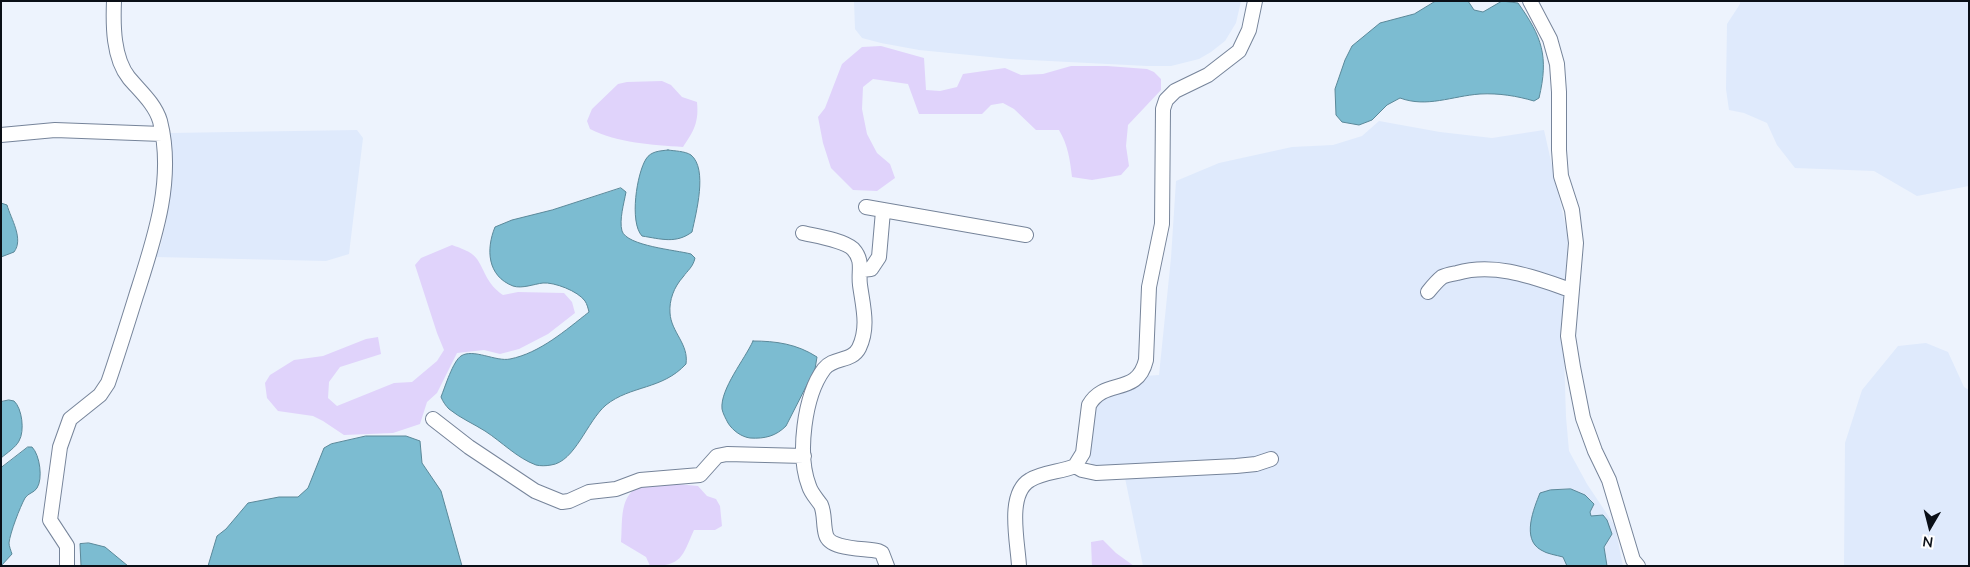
<!DOCTYPE html>
<style>
body{margin:0}
#map{position:relative;width:1970px;height:567px;overflow:hidden;background:#edf3fd;font-family:Mulish,sans-serif}
canvas{display:block}
.frame{position:absolute;inset:0;border:2px solid #0a0f17;pointer-events:none}
.north{position:absolute;left:1905px;top:502px;width:50px;height:50px;-webkit-text-stroke:4px #fff;paint-order:stroke;rotate:188deg;font-size:14px;font-weight:700;line-height:20px;text-align:center;color:#0a0f17}
.north::after{content:'';display:block;margin:auto;width:18px;height:22px;background:#0a0f17;clip-path:polygon(50% 0,100% 100%,50% 72%,0 100%)}
</style>
<div id="map">
<canvas width="1970" height="567"></canvas>
<div class="frame"></div>
<div class="north">N</div>
</div>
<script>
const g = document.querySelector('canvas').getContext('2d');
g.lineJoin = 'round';
function fill(path, color) { g.fillStyle = color; g.fill(path, 'evenodd'); }
function strokePath(path, color, width, dash) { g.strokeStyle = color; g.lineWidth = width; g.lineCap = dash ? 'butt' : 'round'; g.setLineDash(dash || []); g.stroke(path); }
fill(new Path2D(`
 M854 1H1241L1236 23 1225 41 1211 52 1199 59 1171 66H1147L1010 59 919 50 881 43 862 38 855 29Z
 M1740 1H1969V186L1917 196 1874 171 1795 168 1777 145 1767 123 1744 113 1729 110 1726 89 1727 24 1740 4Z
 M1379 121 1440 132 1492 138 1544 130 1568 237 1563 322 1566 417 1569 451 1587 484 1615 526 1623 566H1143L1125 478 1092 476 1090 458 1092 408 1098 398 1145 376 1159 375 1171 258 1176 181 1219 163 1292 147 1333 145 1362 136Z
 M357 130 363 138 349 254 326 261 156 257 160 248 166 223 170 174V133Z
 M1926 343 1948 352 1959 376 1964 387 1969 390V566H1844L1845 443 1862 390 1898 346Z`), '#dfeafc');
fill(new Path2D(`
 M881 46 924 58 926 90 940 91 957 87 963 74 1005 68 1021 75 1043 74 1071 66H1107L1147 69 1154 72 1161 79V90L1128 125 1126 146 1129 166 1121 175 1092 180 1072 177C1070 160 1068 145 1059 130H1036L1014 109 1003 103 991 105 982 114H919L908 84 873 79 863 87 862 109 867 134 877 153 890 164 895 178 877 191 853 190 831 168 823 143 818 117 825 108 842 64 862 47Z
 M662 81 671 85 682 97 697 102C699 122 694 131 683 147 652 145 618 143 590 129L587 121 592 109 618 84 627 82Z
 M452 245C460 248 471 251 477 259 486 273 487 284 503 295L518 292 564 293 572 302 575 313 548 334 519 349 500 354 484 350 457 353 437 393 427 402 420 424 393 433 344 435 323 421 313 416 278 411 267 398 265 383 270 375 294 360 323 356 366 339 378 337 381 354 340 367 329 382 328 398 337 406 394 383 412 382 437 361 444 350 437 333 415 265 421 258Z
 M666 483 698 486 707 496 716 499 720 506 722 526 715 530H694C682 557 682 566 650 566L646 557 621 542C623 522 618 493 643 485 650 483 659 484 666 483Z
 M1103 540 1116 553 1134 566H1092L1091 542Z`), '#e0d3fb');
const water = new Path2D(`
 M1436 1H1468L1474 10 1483 12 1502 1 1518 3C1542 37 1549 56 1539 98L1534 101C1517 96 1499 93 1480 94 1452 96 1427 108 1400 98L1387 105 1372 120 1359 125 1342 122 1336 115 1335 89 1345 60 1352 46 1380 23 1414 14Z
 M668 150C674 151 685 151 691 155 708 169 696 213 692 232 676 244 661 239 642 236 629 222 637 173 646 159 651 151 660 151 668 150Z
 M621 188 626 192C624 203 619 220 622 231 627 246 676 250 691 254L695 258C693 267 688 270 683 277 674 287 669 300 670 313 671 332 689 344 686 364 662 390 631 385 606 405 587 421 575 462 551 465 546 466 540 466 536 465 517 458 502 442 485 431 474 424 460 418 449 409 446 406 443 402 441 397 445 387 453 361 461 356 473 348 496 362 510 359 540 353 566 330 589 312 588 308 587 304 585 301 578 291 554 282 543 283 534 284 522 289 513 286 487 276 486 249 495 227L512 220 552 210Z
 M1 203 7 205C11 219 24 239 14 252L1 257Z
 M753 341C776 341 797 344 817 357L815 369 786 426C776 436 765 439 750 438 742 437 733 431 728 423 726 419 723 414 722 409 720 389 745 359 753 341Z
 M9 400 14 401C22 408 25 431 19 441 16 447 7 453 1 458V402Z
 M366 436H406L420 441 422 463 441 491 462 566H208L217 536 226 529 248 503 279 497H298L308 488 324 448 331 444Z
 M28 447H32C40 455 43 479 37 488 34 493 28 493 25 498 20 507 10 533 9 543 9 546 11 551 12 554L1 566V468Z
 M1571 489 1585 495 1594 504 1590 512 1591 516 1603 515 1607 520 1612 534 1604 547 1607 566H1567L1563 557C1556 555 1547 554 1541 550 1521 539 1534 508 1540 493L1550 490Z
 M89 543 105 547 128 566H81L80 544Z`);
fill(water, '#7cbcd1');
strokePath(water, '#5a8899', 1);
const minor = new Path2D(`
 M1530 1 1550 39 1557 64 1559 92V150L1561 176 1572 210 1576 243 1568 336 1573 367 1583 418 1595 451 1609 480 1633 560 1638 566
 M1 135 55 130 162 134
 M866 207 1026 235
 M803 233C816 236 843 240 853 249 864 261 858 271 860 285 863 307 869 327 859 348 852 362 833 357 824 369 804 396 797 455 809 486 811 493 817 499 821 505 825 514 823 525 826 535 830 550 864 548 878 551L882 553 887 566
 M861 270 871 269 879 257 883 211
 M1428 292C1432 287 1437 281 1442 277 1446 275 1452 274 1457 273 1496 262 1535 278 1571 290
 M433 419 469 447 535 491 562 502 569 501 589 492 616 489 640 480 700 475 717 456 727 454 804 456
 M1075 466 1082 470 1096 473 1236 466 1256 464 1271 459
 M67 566V546L50 520 60 447 70 419 100 395 108 383C118 354 127 325 136 296 154 240 175 180 160 121 155 104 140 91 129 78 113 58 113 25 114 1
 M1019 566C1018 543 1006 494 1030 480 1043 472 1061 472 1075 466L1083 453 1089 405C1105 377 1137 397 1146 360L1149 287 1162 224 1163 109 1166 100 1175 91 1208 75 1239 51 1249 30 1255 1`);
strokePath(minor, '#76849a', 16);
strokePath(minor, '#fff', 14);
</script>
